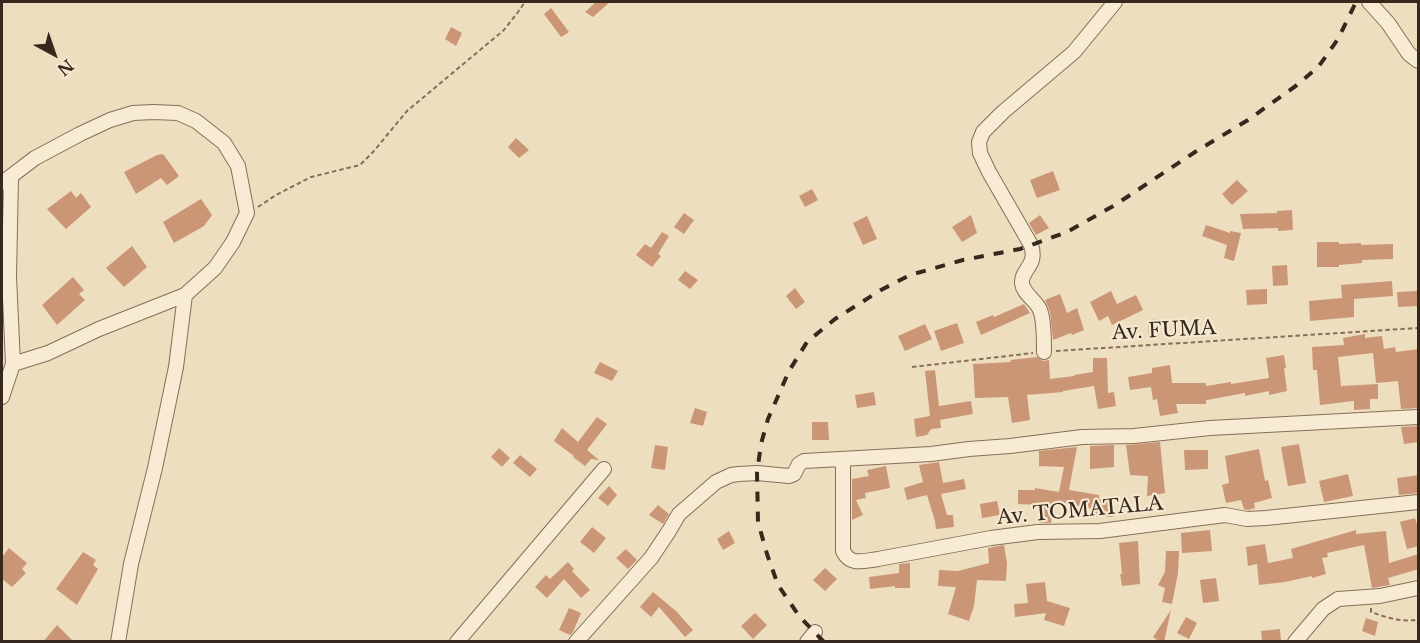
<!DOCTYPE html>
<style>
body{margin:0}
#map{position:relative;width:1420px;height:643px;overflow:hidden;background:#eddec0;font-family:"Libre Baskerville",serif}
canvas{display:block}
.frame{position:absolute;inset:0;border:3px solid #36281d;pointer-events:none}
.north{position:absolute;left:24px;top:24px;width:60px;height:60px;-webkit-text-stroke:4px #f5e8d0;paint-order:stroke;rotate:140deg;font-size:16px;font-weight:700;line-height:24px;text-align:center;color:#36281d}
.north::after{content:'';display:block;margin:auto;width:21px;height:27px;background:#36281d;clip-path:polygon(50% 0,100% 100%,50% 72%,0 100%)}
</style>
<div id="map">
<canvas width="1420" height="643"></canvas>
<div class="frame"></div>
<div class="north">N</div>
</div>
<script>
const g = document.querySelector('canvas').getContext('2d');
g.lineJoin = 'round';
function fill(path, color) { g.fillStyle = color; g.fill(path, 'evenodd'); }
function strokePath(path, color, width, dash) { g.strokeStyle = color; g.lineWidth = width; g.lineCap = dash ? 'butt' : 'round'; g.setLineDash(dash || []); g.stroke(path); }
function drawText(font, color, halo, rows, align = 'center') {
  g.font = font + ' "Libre Baskerville",serif'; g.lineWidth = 4.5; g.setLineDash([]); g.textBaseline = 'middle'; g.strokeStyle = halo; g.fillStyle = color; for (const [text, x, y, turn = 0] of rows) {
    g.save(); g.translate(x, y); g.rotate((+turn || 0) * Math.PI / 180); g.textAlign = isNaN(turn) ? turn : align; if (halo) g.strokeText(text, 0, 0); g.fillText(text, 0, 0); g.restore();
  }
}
fill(new Path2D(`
 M596 2H610L593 17 585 12Z
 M551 8 569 32 561 37 544 14Z
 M451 27 462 33 456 46 445 39Z
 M516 138 529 150 519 158 508 147Z
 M163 154 179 176 167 185 161 178 136 194 124 172 157 155Z
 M1053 171 1060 190 1037 198 1030 180Z
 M1237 180 1248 191 1232 205 1222 194Z
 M812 189 818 200 805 207 799 196Z
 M71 191 76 198 81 193 91 207 66 229 47 209Z
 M201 199 212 215 204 226 174 243 163 222Z
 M1292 210 1293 230 1278 231V228L1243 229 1240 214 1277 213V211Z
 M684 213 694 220 684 234 674 227Z
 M971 215 977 233 962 242 952 227Z
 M1040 215 1049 228 1036 235 1029 223Z
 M867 216 877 239 863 245 853 223Z
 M1206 225 1230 233V231L1241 233 1234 261 1224 258 1227 245 1202 236Z
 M662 232 669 236 658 254 661 256 652 267 636 255 645 244 651 248Z
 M1317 242H1339V244L1361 243V245L1393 244V259L1362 260V263L1339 265V267H1317Z
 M132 246 147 267 124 287 106 268Z
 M1287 265 1288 285 1273 286 1272 266Z
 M685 271 698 280 690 289 678 280Z
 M73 277 84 290 79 294 85 300 57 325 42 305Z
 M1392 281 1393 296 1354 299V317L1310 321 1309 301 1342 298 1341 285Z
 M795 288 805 302 796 309 786 296Z
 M1267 289V304L1247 305 1246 290Z
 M1111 291 1117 304 1136 295 1143 310 1112 325 1108 316 1099 321 1090 302Z
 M1417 291 1418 306 1398 307 1397 292Z
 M1060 294 1067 313 1077 308 1084 330 1072 335 1071 333 1053 340 1050 312 1045 300Z
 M1024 304 1030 313 981 335 976 322 993 315 994 317Z
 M1158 319 1159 338 1149 339 1148 320Z
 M957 323 964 343 941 351 934 331Z
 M925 324 932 339 905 351 898 336Z
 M1365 334V338L1382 336 1384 349 1395 347 1396 352 1419 349V408L1401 409 1398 381 1376 383 1373 353 1338 357 1341 386 1378 384V399H1370V409L1354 410V401L1320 405 1317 370H1313L1312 347 1344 345 1343 338Z
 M1284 355 1286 368H1284L1287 391 1269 395V391L1245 396V393L1207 400H1206V404H1176L1178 413 1160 416 1157 399 1153 400 1151 387 1130 390 1128 377 1152 373V368L1170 365 1172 383H1206V386L1231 382V384L1269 378 1266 358Z
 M1037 357 1043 361 1049 360 1050 379 1074 376V375L1093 372V358H1107L1108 393 1114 392 1116 406 1098 409 1094 386 1063 391V392L1027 395 1030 420 1012 423 1008 397 975 398 973 364 1011 362 1010 360Z
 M600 362 618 371 612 381 594 373Z
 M935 370 939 406 971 401 973 414 940 420 941 428 931 429 927 435 916 437 914 419 930 416 925 371Z
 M874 392 876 405 857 408 855 395Z
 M695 408 707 412 703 426 690 423Z
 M597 417 607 424 587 450 599 460 591 459 585 466 573 457 574 456 554 441 562 428 578 442Z
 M812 422H828L829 440H812Z
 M1419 426V442L1404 444 1401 427Z
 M1160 442 1165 493 1147 496 1148 476 1130 475 1126 445Z
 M1299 444 1306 483 1288 486 1281 447Z
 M655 445 668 447 665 470 651 468Z
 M1114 445V467L1090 469V446Z
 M1077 447 1069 490 1099 495V499H1114L1113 517H1090V508L1054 502 1051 523H1039L1041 505 1018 504V490H1035V488L1059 492 1064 467 1039 466V451Z
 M499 448 510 458 502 467 491 457Z
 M1259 449 1265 481 1268 480 1272 498 1254 503 1255 508 1248 510 1244 509 1241 500 1226 503 1222 485 1229 483 1225 456Z
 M1184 450H1208V469L1185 470Z
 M520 455 537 469 530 477 513 463Z
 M939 462 943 483 964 479 966 489 941 494 947 515H953L954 527 936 529 935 521 927 495 907 500 904 488 923 482 919 465Z
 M886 466 890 488 865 493 866 498 856 500 863 515 852 520V479L869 476 867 470Z
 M1348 474 1353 496 1324 502 1319 481Z
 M1419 475V493L1399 495 1397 478Z
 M609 486 617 495 608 506 598 498Z
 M997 501 1000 515 982 518 980 504Z
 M658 505 669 514 663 524 649 515Z
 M1415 518 1419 531V546L1407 549 1400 522Z
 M592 527 606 538 594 553 580 542Z
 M1210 530 1212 551 1182 553 1181 533Z
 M1356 530V534L1386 531 1389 563 1419 554V569L1388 578 1390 585 1372 588 1364 545 1327 553 1328 557 1322 558 1326 574 1312 578V576L1285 582 1259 585 1257 564 1248 566 1246 547 1265 544 1268 563 1293 558 1291 549Z
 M729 531 735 543 723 550 717 539Z
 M1138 541 1140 584 1122 586 1120 574H1122L1119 543Z
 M1004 545 1007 563 1006 581 977 580 974 606 969 621 948 614 956 587 938 586 939 570 958 571 989 563 988 548Z
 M9 548 27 563 22 569 26 573 12 587 2 579V557Z
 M626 549 637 560 628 569 616 558Z
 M1166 551H1179L1178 573 1172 604 1162 602 1165 588 1158 585 1165 572Z
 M83 552 96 560 93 565 98 569 77 605 56 589Z
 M568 562 574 569 572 571 590 590 581 598 564 579 547 598 535 587 546 575 550 579Z
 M910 563V588H895V586L870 589 869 577 899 573V564Z
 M825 568 837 579 825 591 813 580Z
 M1216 578 1219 601 1203 603 1200 580Z
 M1045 582 1047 601 1070 608 1064 626 1044 620 1046 613 1015 617 1014 604 1028 603 1026 584Z
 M653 592 676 611 693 630 685 637 659 607 651 617 640 607Z
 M569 608 581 613 573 632 570 635 559 630Z
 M1171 610 1164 642H1160L1153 637Z
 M755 613 767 625 753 639 741 626Z
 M1186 617 1197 623 1189 639 1177 633Z
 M1366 618 1378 622 1375 636 1362 631Z
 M57 625 74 642H43Z
 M1280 629 1281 642H1262L1261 631Z`), '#cb9676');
const street = new Path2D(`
 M1369 2 1388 23 1409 54 1418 61
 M2 183 35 158 80 134 110 120 133 113 153 112 178 113 196 121 224 143 238 166 247 213 233 242 215 268 185 295 99 329 48 353 13 364
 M1044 352C1044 342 1044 319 1040 310 1036 300 1023 294 1022 283 1021 269 1038 266 1031 245L989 172 980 153 979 142 983 132 1003 112 1074 52 1115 2
 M2 397 13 364 9 276 11 177
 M843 459V551C850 566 863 561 878 559L991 538 1038 532 1100 531 1225 515 1247 519 1266 518 1418 502
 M118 642 131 564 155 468 176 367 185 295
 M457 642 604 469
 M576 642 651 558 669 531 679 514 716 482 731 475 739 474 757 473 789 476 794 474 799 464 804 461 931 454 969 449 1010 446 1082 437 1134 436 1210 428 1418 417
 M807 642 815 632
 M1295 642 1323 609 1338 599 1380 596 1418 588`);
strokePath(street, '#866e58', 16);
strokePath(new Path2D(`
 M258 207 276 195 311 177 360 165 373 152 407 111 504 30 518 12 525 2
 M1056 351 1418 328
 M912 367 1033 353
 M1371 608V612C1385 617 1400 622 1414 620L1418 624`), '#866e58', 2, [4.5, 3]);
strokePath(street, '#f8ebd3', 14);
strokePath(new Path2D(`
 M824 642 799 616 778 585 767 554 758 522 757 473 761 444 768 419 789 371 807 342 835 319 881 290 910 275 963 260 1020 249 1067 232 1115 205 1195 152 1248 120 1297 85 1319 66 1338 39 1356 2`), '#36281d', 4, [10, 10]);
drawText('20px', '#36281d', '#f5e8d0', [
 ["Av. FUMA",1164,331,-3],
 ["Av. TOMATALA",1080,511,-5]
]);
</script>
